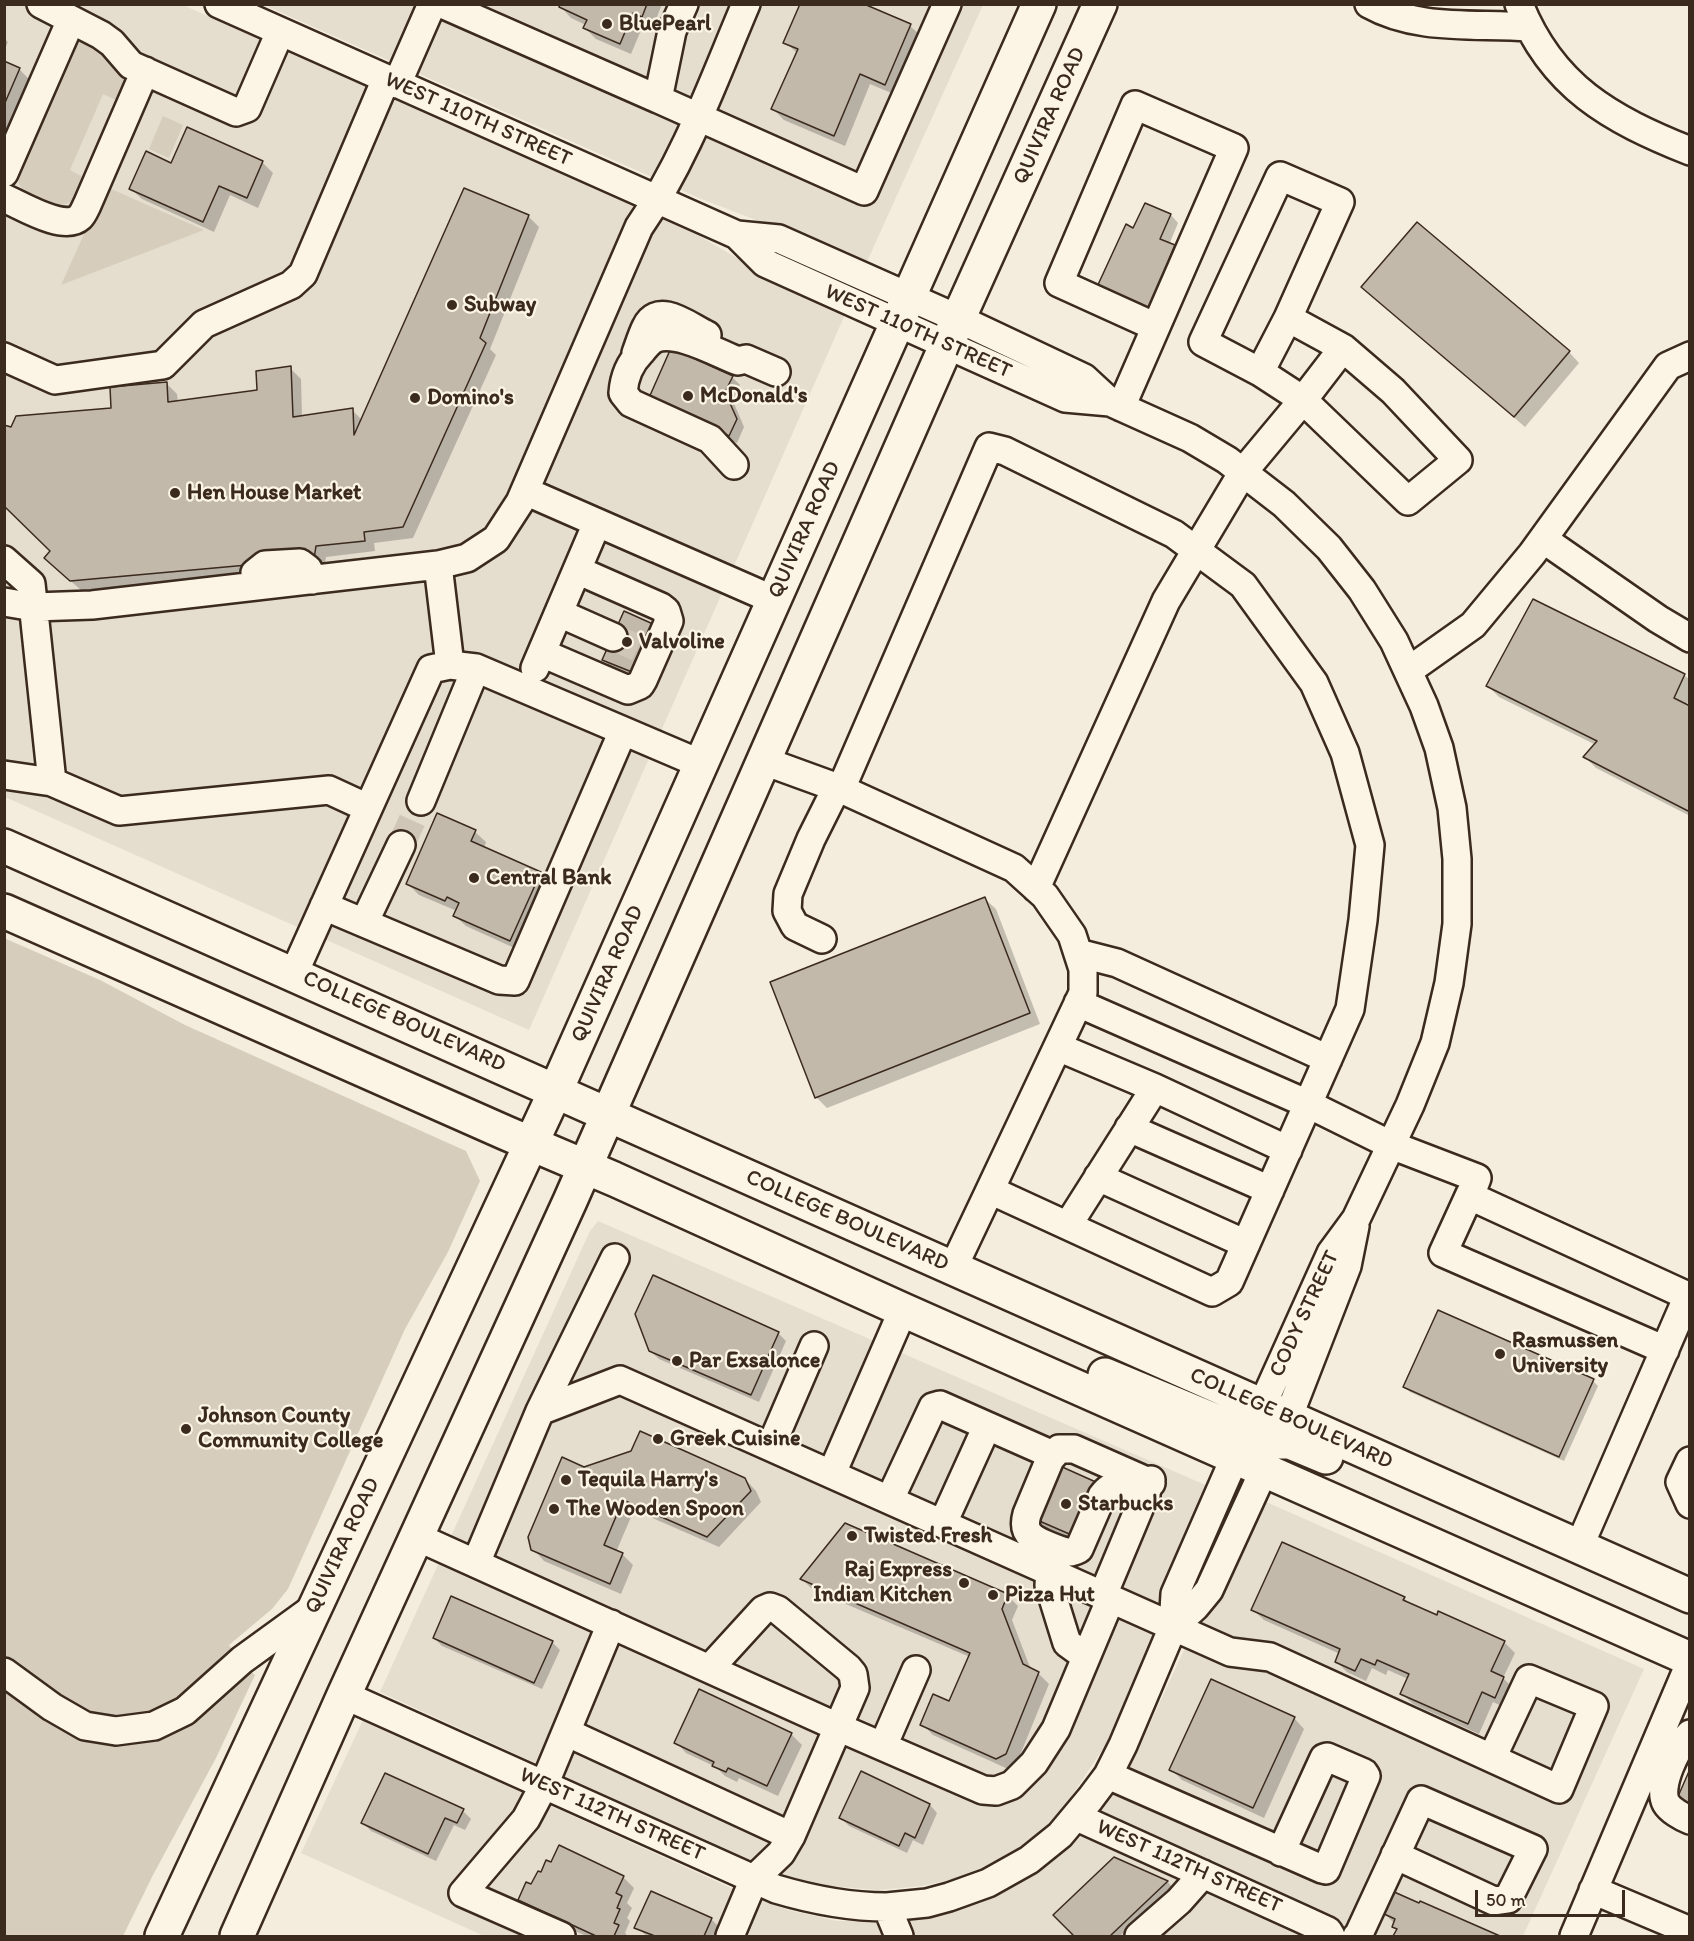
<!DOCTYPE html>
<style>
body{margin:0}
#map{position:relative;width:1694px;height:1941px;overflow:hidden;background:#f4eddd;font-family:Itim,sans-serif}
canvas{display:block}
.frame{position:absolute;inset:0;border:6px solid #3b2a1e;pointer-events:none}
.scale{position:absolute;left:1475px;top:1890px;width:150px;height:27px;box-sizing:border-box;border:3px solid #3b2a1e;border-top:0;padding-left:8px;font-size:18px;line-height:21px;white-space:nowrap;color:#3b2a1e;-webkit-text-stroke:4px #fcf5e5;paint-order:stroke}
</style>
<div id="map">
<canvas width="1694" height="1941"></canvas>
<div class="frame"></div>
<div class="scale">50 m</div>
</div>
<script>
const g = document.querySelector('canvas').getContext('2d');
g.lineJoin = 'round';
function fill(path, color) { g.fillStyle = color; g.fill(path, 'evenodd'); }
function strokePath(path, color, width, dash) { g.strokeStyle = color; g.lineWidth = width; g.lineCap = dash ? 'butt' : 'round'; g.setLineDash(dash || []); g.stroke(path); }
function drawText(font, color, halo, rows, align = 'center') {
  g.font = font + ' Itim,sans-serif'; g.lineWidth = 4.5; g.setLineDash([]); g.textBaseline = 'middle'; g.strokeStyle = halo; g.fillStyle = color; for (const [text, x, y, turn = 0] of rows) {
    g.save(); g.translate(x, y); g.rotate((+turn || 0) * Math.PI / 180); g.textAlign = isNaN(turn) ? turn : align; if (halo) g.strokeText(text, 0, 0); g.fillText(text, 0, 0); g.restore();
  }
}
fill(new Path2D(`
 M5 5H183L672 220 761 272 847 310 529 1030 5 797Z
 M264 5H983L865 266 787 232 699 198Z
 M598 1221 1210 1487 1167 1592 1146 1654 1121 1713 1104 1747 1063 1809 1038 1833 1006 1857 966 1876 922 1886 878 1890 831 1886 780 1875 380 1692 590 1231Z
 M1264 1501 1644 1669 1523 1936H484L301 1853 363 1720 731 1888 788 1910 837 1921H874L927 1917 981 1903 1051 1863 1075 1840 1111 1797 1131 1765 1183 1652Z`), '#e5ddce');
fill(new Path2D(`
 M81 41 93 43 125 74 127 84 118 99 116 100 103 94 70 170 83 177C84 219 28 208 19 183 18 179 19 173 19 169L71 53 76 43Z
 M163 116 183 125 169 158 149 149Z
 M105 188H109L204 230 61 285Z
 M4 938 100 980 185 1025 466 1151 480 1181 448 1252 405 1329 288 1589 272 1609 229 1645 235 1655 181 1701 140 1718H92L5 1661Z
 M246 1667 255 1675 216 1758 153 1875 123 1936H5L4 1679 74 1731 72 1735 78 1737H103Z`), '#d6cdbd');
fill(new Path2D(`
 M562 4H662L653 27 644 23 631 54 596 39 585 28 586 25 571 18 561 7Z
 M910 26 921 36 896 95 870 84 845 146 784 120 773 109 798 54 785 42Z
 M4 38 8 42 4 51Z
 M4 63 20 70 30 80 4 139Z
 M262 162 273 173 258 208 230 195 214 232 142 199 131 189 172 164Z
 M1145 205 1171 215 1178 223 1169 245 1174 247 1182 255 1156 319 1106 297Z
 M528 216 539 227 490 349 496 355 413 538 374 543 375 551 326 557 324 569 82 591 56 568 11 429 112 409 166 383 177 394 178 402 259 392 290 368 301 379 302 417 352 410 362 420Z
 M1363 287 1569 352 1579 363 1525 427Z
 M732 377 740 385 733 401 744 427 737 443 658 407Z
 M624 613 637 676 609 665 604 660Z
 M1684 675 1690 680V698L1686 706 1690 707V816L1596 768 1585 757 1596 745 1499 697 1488 686Z
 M438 815 475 832 486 842 484 848 540 873 551 884 521 951 466 926 455 916 457 911 419 895 408 884Z
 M985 899 996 909 1040 1024 827 1108 816 1097Z
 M778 1333 786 1341 759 1402 659 1359 650 1351Z
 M1593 1381 1598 1386 1564 1461 1410 1392 1405 1387Z
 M584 1469 745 1479 756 1491 761 1502 719 1547 634 1510 616 1552 622 1554 633 1565 621 1594 544 1561 533 1549Z
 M1108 1495 1085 1546 1049 1531 1038 1520Z
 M802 1579 1007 1595 1018 1606 1012 1620 1031 1670 1038 1673 1049 1684 1016 1765 1008 1769 933 1735 922 1724 950 1703 970 1657 813 1590Z
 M1404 1598 1412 1606 1504 1642 1515 1653 1503 1678 1514 1689 1506 1708 1493 1702 1479 1734 1413 1704 1402 1694 1408 1679 1388 1670 1386 1675 1372 1668 1366 1681 1347 1672 1336 1661 1340 1654 1264 1620 1253 1610Z
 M434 1638 552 1642 560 1650 542 1689 442 1646Z
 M1294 1718 1304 1729 1264 1818 1182 1780 1171 1769Z
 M791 1734 802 1745 778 1796 739 1778 737 1782 725 1776 716 1767 686 1753 676 1742Z
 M930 1805 937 1813 923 1845 913 1840 907 1853 849 1826 841 1818Z
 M463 1811 471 1819 465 1830 454 1825 436 1861 371 1831 363 1823Z
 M1114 1858 1168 1882 1172 1887 1120 1936H1073Z
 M623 1877 634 1888 627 1903 632 1908 627 1918 630 1921 625 1933 628 1936H586L531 1910 520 1900 532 1886Z
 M1421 1903 1496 1936H1395L1398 1931 1394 1927 1395 1924 1384 1913 1420 1905Z
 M711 1919 719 1927 715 1936H647L636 1927Z`), '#0003');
const building = new Path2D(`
 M560 4H647L642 17 633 13 620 44 583 28 587 20 559 7Z
 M800 4H864L911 24 885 85 860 74 834 136 771 109 798 49 783 43Z
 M4 61 20 68 4 105Z
 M187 127 263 161 247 198 219 186 203 222 129 189 146 151 171 163Z
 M464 188 529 215 480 338 486 343 403 527 364 532 365 541 316 546 314 559 70 581 44 558 50 551 4 506V425L11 427 16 416 111 408 110 387 167 382 168 402 257 390 256 371 291 366 293 417 353 408 354 435Z
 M1145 203 1171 214 1160 239 1175 245 1148 312 1096 289 1126 224 1133 228Z
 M1417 222 1570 351 1514 417 1361 287Z
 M671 348 733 376 725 392 737 419 729 436 648 400Z
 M1533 599 1685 674 1674 698 1690 706V812L1583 757 1597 741 1486 686Z
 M624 611 653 624 632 672 602 660Z
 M437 813 476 830 471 841 541 872 510 941 453 916 459 903 447 897 445 901 406 884Z
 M985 897 1030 1013 815 1098 770 982Z
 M653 1275 779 1332 751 1395 649 1351 635 1314Z
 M1438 1310 1594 1379 1559 1457 1403 1387Z
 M640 1431 745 1478 751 1491 707 1537 623 1500 604 1545 623 1553 610 1584 531 1550 528 1537 562 1457 584 1467 631 1451Z
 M1060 1466 1098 1483 1074 1536 1037 1520Z
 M845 1523 1008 1594 1002 1609 1023 1664 1039 1672 1006 1754 996 1759 920 1725 933 1694 949 1701 970 1653 800 1579Z
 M1282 1542 1405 1597 1403 1600 1437 1615 1438 1611 1505 1641 1491 1671 1504 1677 1495 1698 1482 1692 1468 1724 1400 1694 1409 1674 1377 1660 1375 1665 1361 1659 1355 1671 1335 1662 1340 1649 1251 1610Z
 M451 1596 553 1641 534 1683 433 1638Z
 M1211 1679 1295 1717 1253 1808 1169 1770Z
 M699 1689 792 1733 767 1786 728 1768 726 1772 712 1766 714 1762 674 1743Z
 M1690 1769V1807L1676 1801Z
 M861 1771 930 1804 915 1838 905 1833 899 1846 839 1818Z
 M385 1773 464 1809 457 1823 445 1818 428 1854 361 1823Z
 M559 1845 624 1876 616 1893 622 1896 617 1908 620 1909 614 1923 619 1925 614 1936H596L518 1900 526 1882 531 1884 538 1871 541 1872 546 1860 551 1862Z
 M1114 1857 1168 1881 1110 1936H1071L1073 1935 1053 1915Z
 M651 1891 712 1918 704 1936H655L634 1928Z
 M1392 1891 1419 1903 1420 1901 1500 1936H1393L1397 1929 1392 1927 1395 1919 1382 1913Z`);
fill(building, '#c3b9aa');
strokePath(building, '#3b2a1e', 1.5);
strokePath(new Path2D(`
 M613 637 642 650
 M401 845 421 801`), '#cfc6b7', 27, [27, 14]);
const minor = new Path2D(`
 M41 4 101 35 112 43 131 65 236 112 247 108 280 32
 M219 4 737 235 779 239 959 319 1084 378 1110 402
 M442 4 658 99 672 31 684 4
 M1369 4C1417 31 1475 23 1528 27
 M1519 4C1552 87 1610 119 1690 151
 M397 84 432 4
 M658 99 864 191 947 4
 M4 173 71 20
 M4 198C21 205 64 232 80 217 83 214 85 209 87 205L145 71
 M737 235 765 263 1065 398 1110 402 1190 438 1227 460 1284 504 1329 548 1362 590 1394 641 1424 706 1439 748 1452 808 1457 859V924L1449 983 1435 1043 1410 1105 1356 1219 1331 1253 1262 1406
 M1288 318 1260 372 1203 342 1280 176 1340 202 1288 318 1343 348
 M636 353C639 345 642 335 646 327 658 300 691 328 707 335
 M4 357 55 380 163 365 204 324 291 285 303 274 386 79
 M1121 407 1234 148 1135 105 1059 283 1156 327
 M734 465 710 439 631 403 623 393C624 378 630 363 641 352 645 347 649 342 654 339 676 329 717 353 738 361L746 359 776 372
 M525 491 774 600
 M1543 539 1658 619 1690 638
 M4 560 31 584 52 782 119 811 329 790 368 808
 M438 565 450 665
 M257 586 255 573 265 565 300 563 308 569 312 580
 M4 602 34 607 92 605 438 565 467 558 496 539 520 502 639 227C685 161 714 79 746 4
 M559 613 613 637
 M542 653 628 690 640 685 643 680 669 621 666 611 661 607 577 570
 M535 668 597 523
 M1408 671 1473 625 1532 554 1668 366 1690 356
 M764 761 841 789 989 447 1005 451 1174 534 1243 585 1314 683 1345 753 1370 845 1363 920 1350 1009 1229 1282 1212 1292 990 1190 953 1268
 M4 775 52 782
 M841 789 1014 868 1045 896 1072 935 1083 969V993L990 1190
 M421 801 476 668
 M1036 888 1166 601 1243 472 1303 400 1343 348 1393 391 1458 460 1408 501 1303 400 1260 372
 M324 906 499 980 515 981 623 731
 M364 923 401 845
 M822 939 795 926 787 911 788 894 811 839 837 787
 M1078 953 1117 963 1328 1059
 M294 973 431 669 450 665 476 668 701 764
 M1078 1003 1308 1104 1391 1145 1477 1178 1470 1196 1688 1296 1579 1547
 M1058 1047 1155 1088
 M1129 1128 1270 1190
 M1098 1177 1246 1244
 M1470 1194 1443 1253 1665 1350
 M1068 1225 1155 1088 1288 1150
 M540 1411 615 1258
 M1288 1418 1347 1266 1355 1226
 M771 1446 814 1346
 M1690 1461 1680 1482 1690 1504
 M832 1473 903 1310
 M1146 1496C1128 1488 1116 1477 1102 1496L1079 1549C1077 1550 1072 1552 1070 1552 1063 1553 1036 1541 1031 1536 1024 1530 1025 1521 1027 1514L1050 1459 1059 1449H1074L1151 1483
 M890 1499 933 1407 940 1405 1053 1455
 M943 1523 987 1426
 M417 1537 840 1728 983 1790 996 1791 1012 1785 1034 1763 1056 1729 1111 1598
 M476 1563 540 1411 620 1380 1230 1652 1270 1657 1559 1789 1594 1706 1529 1679 1492 1758
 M1050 1570 1049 1585 1067 1643 1085 1656
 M1103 1595 1151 1480
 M1173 1627 1195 1607 1209 1590 1264 1470
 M710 1668 763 1610 770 1607 778 1610 848 1668 853 1674 855 1688 791 1836 781 1853 754 1879 730 1936
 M4 1672 52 1707 85 1726 116 1731 154 1726 185 1711 242 1660 315 1607
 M344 1695 776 1889C813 1900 848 1907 887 1907L899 1936
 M566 1732 791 1836
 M1690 1734C1677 1746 1657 1786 1666 1803 1670 1810 1682 1817 1690 1820
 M883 1746 916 1670
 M1108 1775 1322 1869 1326 1870 1366 1776 1364 1773 1327 1757 1324 1758 1281 1852
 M1077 1817 1302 1919 1328 1931 1331 1936
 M1593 1890 1690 1931
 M887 1907 927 1903 949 1897 988 1883 1029 1860 1060 1835 1090 1799 1108 1775 1123 1745 1173 1627 1175 1594 1235 1457
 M561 1936 463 1893 526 1819 544 1785 611 1624
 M1139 1936 1179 1901 1203 1874
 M1357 1936H1358L1421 1800 1533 1849 1508 1899 1494 1901 1395 1855
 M1574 1936 1690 1663`);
const major = new Path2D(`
 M4 846 1690 1596
 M4 911 506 1133 614 1179 903 1310 1690 1659
 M1105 1375 1218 1422 1256 1424 1287 1418
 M1235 1457 1262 1442H1290L1326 1457
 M162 1936 556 1090 1039 4
 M237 1936 344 1695 570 1201 946 346 1100 4`);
strokePath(minor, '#3b2a1e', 32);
strokePath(major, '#3b2a1e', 38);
strokePath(minor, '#fcf5e5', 27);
strokePath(major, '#fcf5e5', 33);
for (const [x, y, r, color] of [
 [607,24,6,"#3b2a1e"],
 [452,305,6,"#3b2a1e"],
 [688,396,6,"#3b2a1e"],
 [415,398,6,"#3b2a1e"],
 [175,493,6,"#3b2a1e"],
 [627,642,6,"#3b2a1e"],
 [474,878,6,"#3b2a1e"],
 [1500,1354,6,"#3b2a1e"],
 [677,1361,6,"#3b2a1e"],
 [186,1429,6,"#3b2a1e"],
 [658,1439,6,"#3b2a1e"],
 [566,1480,6,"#3b2a1e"],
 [1066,1504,6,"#3b2a1e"],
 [554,1509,6,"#3b2a1e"],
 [852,1536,6,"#3b2a1e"],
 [964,1583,6,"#3b2a1e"],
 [993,1595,6,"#3b2a1e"]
]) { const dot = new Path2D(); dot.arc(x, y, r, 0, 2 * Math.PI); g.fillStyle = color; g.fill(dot); strokePath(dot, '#fcf5e5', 2); }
drawText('bold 22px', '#3b2a1e', '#fcf5e5', [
 ["BluePearl",619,24],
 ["Subway",464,305],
 ["McDonald's",700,396],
 ["Domino's",427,398],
 ["Hen House Market",187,493],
 ["Valvoline",639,642],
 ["Central Bank",486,878],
 ["Rasmussen",1512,1341],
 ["University",1512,1366],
 ["Par Exsalonce",689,1361],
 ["Johnson County",198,1416],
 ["Community College",198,1441],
 ["Greek Cuisine",670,1439],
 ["Tequila Harry's",578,1480],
 ["Starbucks",1078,1504],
 ["The Wooden Spoon",566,1509],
 ["Twisted Fresh",864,1536],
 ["Raj Express",952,1570,"right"],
 ["Indian Kitchen",952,1595,"right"],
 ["Pizza Hut",1005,1595]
], 'left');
drawText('22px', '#3b2a1e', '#fcf5e5', [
 ["QUIVIRA ROAD",1050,116,-66],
 ["WEST 110TH STREET",478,120,24],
 ["WEST 110TH STREET",918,332,24],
 ["QUIVIRA ROAD",805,530,-66],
 ["QUIVIRA ROAD",608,974,-66],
 ["COLLEGE BOULEVARD",404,1022,24],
 ["COLLEGE BOULEVARD",847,1221,24],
 ["CODY STREET",1305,1314,-65],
 ["COLLEGE BOULEVARD",1291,1419,24],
 ["QUIVIRA ROAD",343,1546,-65],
 ["WEST 112TH STREET",612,1815,24],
 ["WEST 112TH STREET",1189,1867,24]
]);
</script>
